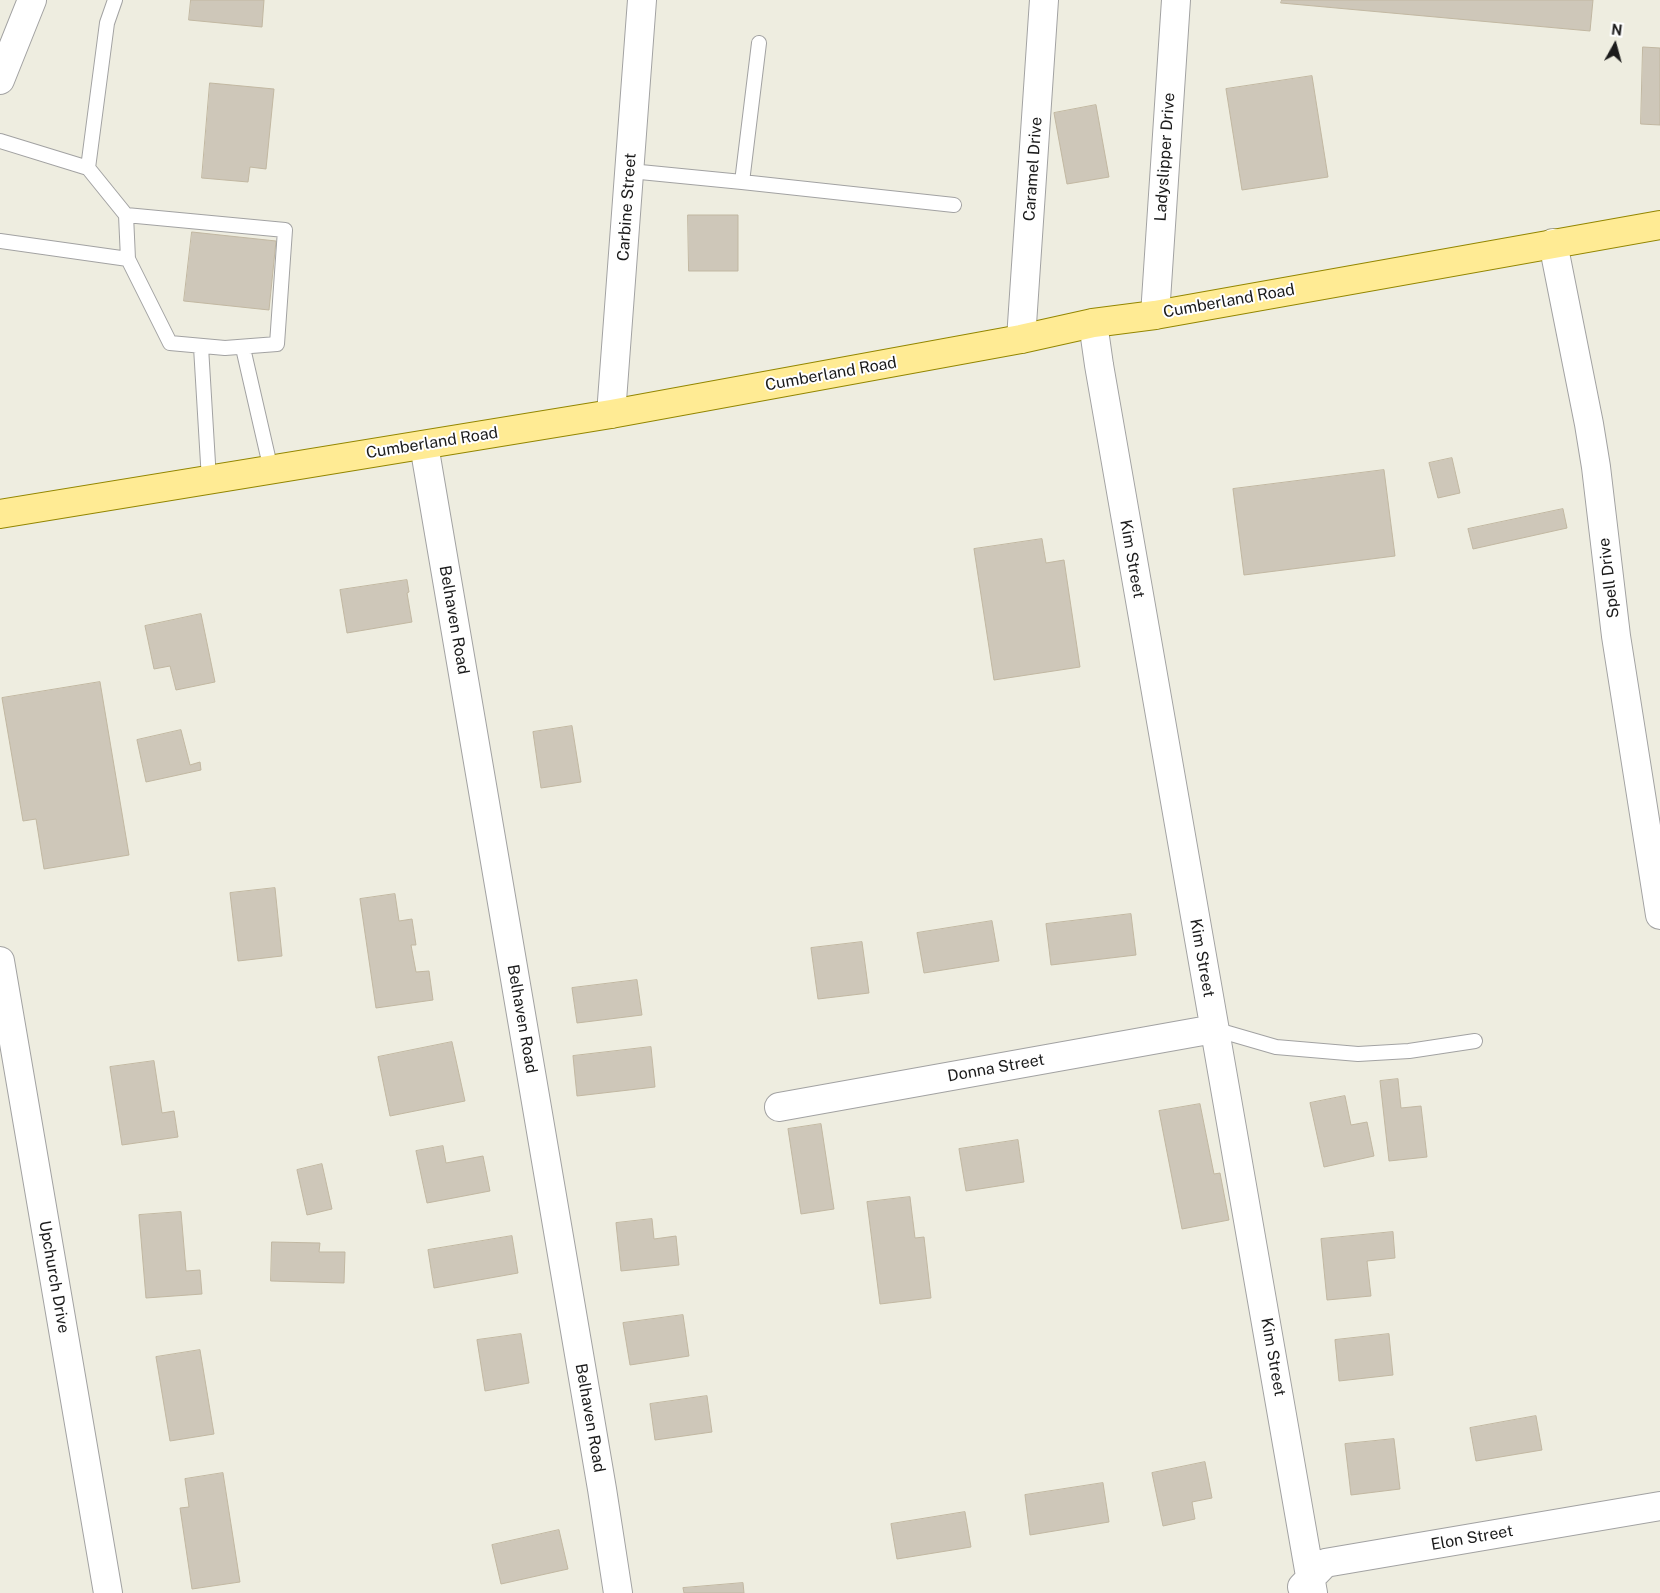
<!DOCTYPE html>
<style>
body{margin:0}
#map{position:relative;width:1660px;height:1593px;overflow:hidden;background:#eeede0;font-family:"Public Sans",sans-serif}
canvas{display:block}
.north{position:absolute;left:1590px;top:20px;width:50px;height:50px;-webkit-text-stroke:4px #fff;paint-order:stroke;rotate:7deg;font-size:14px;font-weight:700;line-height:20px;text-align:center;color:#1b1b1b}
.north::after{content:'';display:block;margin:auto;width:18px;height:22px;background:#1b1b1b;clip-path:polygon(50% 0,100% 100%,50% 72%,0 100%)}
</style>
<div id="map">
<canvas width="1660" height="1593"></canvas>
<div class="north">N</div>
</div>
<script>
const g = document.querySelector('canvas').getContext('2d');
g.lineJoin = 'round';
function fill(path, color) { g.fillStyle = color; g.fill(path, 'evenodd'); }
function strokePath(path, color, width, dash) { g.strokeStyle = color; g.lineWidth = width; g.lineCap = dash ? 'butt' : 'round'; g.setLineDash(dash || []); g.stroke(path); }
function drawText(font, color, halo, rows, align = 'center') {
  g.font = font + ' "Public Sans",sans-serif'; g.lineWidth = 4; g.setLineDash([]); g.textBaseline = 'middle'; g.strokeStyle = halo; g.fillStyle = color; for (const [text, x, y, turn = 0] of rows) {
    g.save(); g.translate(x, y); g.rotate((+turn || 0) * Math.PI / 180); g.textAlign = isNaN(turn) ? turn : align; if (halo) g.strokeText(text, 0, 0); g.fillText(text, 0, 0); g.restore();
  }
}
const building = new Path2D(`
 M191 0H264L262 27 189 20Z
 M1282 0H1593L1590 31 1281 3Z
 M1643 47 1660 48V125L1641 124Z
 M1312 76 1328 177 1242 190 1226 89Z
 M210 83 274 89 266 169 250 167 248 182 202 178Z
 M1096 105 1109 177 1067 184 1054 113Z
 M688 215H738V271H689Z
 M192 232 276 241 269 310 184 301Z
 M1452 458 1460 493 1438 498 1429 463Z
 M1384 470 1395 556 1244 575 1233 489Z
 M1563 509 1567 528 1473 549 1468 529Z
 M1042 539 1046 563 1064 560 1080 667 994 680 974 549Z
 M407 580 409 592 407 593 412 622 347 633 340 590Z
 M201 614 215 682 176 690 170 666 154 669 145 626Z
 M100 682 129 855 44 869 36 819 23 821 2 698Z
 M572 726 581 782 541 788 533 732Z
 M181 730 190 765 200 762 201 770 146 782 137 740Z
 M275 888 282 956 238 961 230 893Z
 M395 894 399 921 412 919 416 945H411L416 972 429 971 433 1000 376 1008 360 899Z
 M1131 914 1136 955 1051 965 1046 924Z
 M992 921 999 961 924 973 917 933Z
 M862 942 869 993 818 999 811 948Z
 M637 980 642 1015 577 1023 572 988Z
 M452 1042 465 1101 390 1116 378 1057Z
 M651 1047 655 1087 577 1096 573 1056Z
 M154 1061 162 1113 174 1111 178 1137 122 1145 110 1067Z
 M1398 1079 1401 1108 1421 1106 1427 1157 1389 1161 1380 1081Z
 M1345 1096 1351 1125 1367 1122 1374 1156 1324 1167 1310 1103Z
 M1200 1104 1214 1174 1220 1173 1229 1220 1182 1229 1159 1111Z
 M821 1124 834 1209 801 1214 788 1129Z
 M1018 1140 1024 1182 966 1191 959 1149Z
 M443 1146 446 1163 483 1156 490 1191 427 1203 416 1151Z
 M322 1164 332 1209 307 1215 297 1170Z
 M910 1197 915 1238 924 1237 931 1298 880 1304 867 1202Z
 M181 1212 186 1271 200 1270 202 1294 146 1298 139 1215Z
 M652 1219 654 1239 676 1236 679 1265 621 1271 616 1223Z
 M1393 1232 1395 1258 1367 1261 1371 1296 1327 1300 1321 1239Z
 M512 1236 518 1273 434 1288 428 1250Z
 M272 1242 320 1243 319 1252H345L344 1283 271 1281Z
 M683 1315 689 1356 630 1365 623 1323Z
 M521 1334 529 1383 485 1391 477 1340Z
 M1389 1334 1393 1375 1339 1381 1335 1340Z
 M200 1350 214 1434 170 1441 156 1357Z
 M707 1396 712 1432 655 1440 650 1404Z
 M1536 1416 1542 1450 1476 1461 1470 1428Z
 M1394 1439 1400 1489 1351 1495 1345 1444Z
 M1205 1462 1212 1498 1192 1502 1195 1519 1163 1526 1152 1473Z
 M223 1473 240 1582 192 1589 180 1508 189 1507 185 1479Z
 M1103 1483 1109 1522 1030 1535 1025 1495Z
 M965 1512 971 1547 897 1559 891 1524Z
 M559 1530 568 1569 501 1584 492 1545Z
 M743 1583 744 1593H684L683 1588Z`);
fill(building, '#cec7b9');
strokePath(building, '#c1b7a1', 1);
const service = new Path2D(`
 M115 0 107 23 88 168 126 215
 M759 43 742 182 954 205
 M0 141 88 168
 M630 171 742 182
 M126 215 285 230 277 344 225 348 170 343 128 259Z
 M0 241 128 259
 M201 347 209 480
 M243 348 271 470
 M1214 1029 1276 1047 1358 1054 1409 1051 1475 1041`);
const minor = new Path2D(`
 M1553 243 1589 424 1596 467 1616 636 1660 915
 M1155 315 1176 0
 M1093 323 1099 365 1313 1593
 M1021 339 1044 0
 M611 414 642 0
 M424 445 602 1489 618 1593
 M0 961 108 1593
 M779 1107 1214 1029
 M1302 1587 1325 1563 1660 1506`);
const tertiary = new Path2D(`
 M0 80 32 0`);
const primary = new Path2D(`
 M0 514 611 414 1021 339 1093 323 1155 315 1660 225`);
strokePath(service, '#a2a2a2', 16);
strokePath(minor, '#a2a2a2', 30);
strokePath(tertiary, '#a2a2a2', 30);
strokePath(primary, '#938600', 30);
strokePath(service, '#fff', 14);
strokePath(minor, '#fff', 28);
strokePath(tertiary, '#fff', 28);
strokePath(primary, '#ffeb94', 28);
drawText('16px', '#1b1b1b', '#fff', [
 ["Ladyslipper Drive",1165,157,-86],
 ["Caramel Drive",1033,169,-86],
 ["Carbine Street",627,207,-86],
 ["Cumberland Road",1229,301,-10],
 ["Cumberland Road",831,374,-10],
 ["Cumberland Road",432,443,-9],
 ["Kim Street",1132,559,80],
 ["Spell Drive",1609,578,-97],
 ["Belhaven Road",454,620,80],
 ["Kim Street",1202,958,80],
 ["Belhaven Road",522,1019,80],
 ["Donna Street",996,1068,-10],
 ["Upchurch Drive",54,1277,80],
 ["Kim Street",1273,1357,80],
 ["Belhaven Road",590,1418,80],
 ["Elon Street",1472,1538,-10]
]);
</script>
